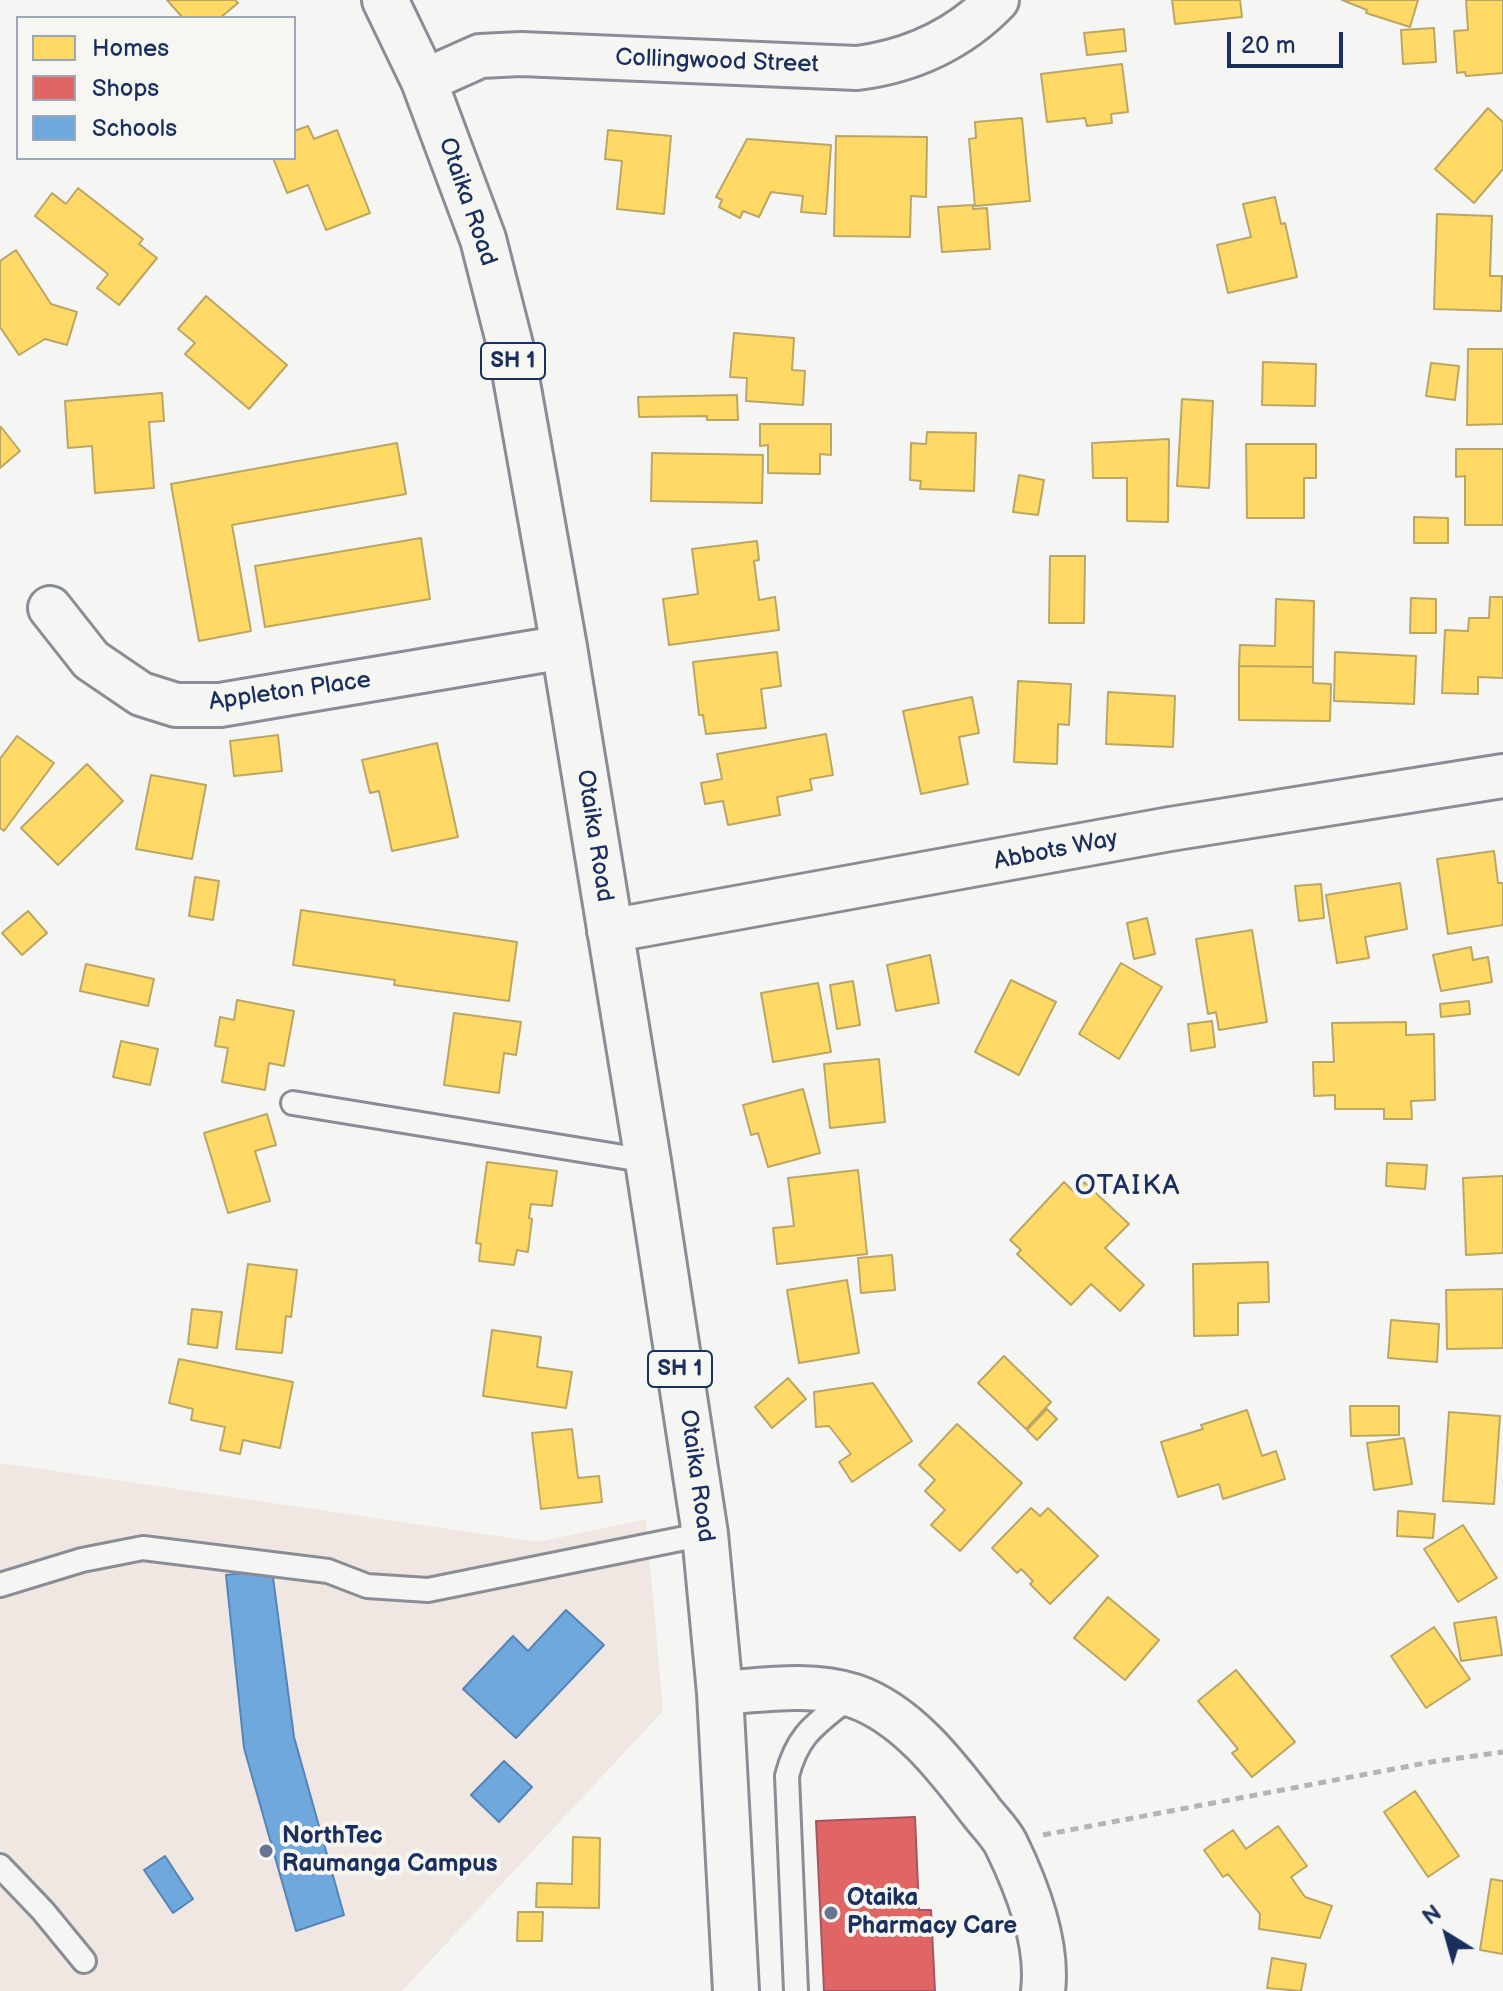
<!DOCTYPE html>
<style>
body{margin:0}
#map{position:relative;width:1503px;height:1991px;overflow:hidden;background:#f5f5f3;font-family:"Balsamiq Sans",sans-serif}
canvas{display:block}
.legend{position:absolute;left:16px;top:16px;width:280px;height:144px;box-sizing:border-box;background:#f6f6f2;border:2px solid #9ea6b7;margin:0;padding:10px 14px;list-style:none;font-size:24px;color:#1b2f5e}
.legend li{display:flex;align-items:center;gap:16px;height:40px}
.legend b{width:40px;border:2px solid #9ea6b7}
.north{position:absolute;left:1407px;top:1895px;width:80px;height:80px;-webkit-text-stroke:6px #f6f6f2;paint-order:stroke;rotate:323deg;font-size:22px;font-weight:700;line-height:32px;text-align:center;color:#1b2f5e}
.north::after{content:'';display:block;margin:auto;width:28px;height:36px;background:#1b2f5e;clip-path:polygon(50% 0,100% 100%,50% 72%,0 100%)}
.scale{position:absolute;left:1227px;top:32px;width:116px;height:36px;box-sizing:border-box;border:4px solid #1b2f5e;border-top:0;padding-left:10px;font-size:24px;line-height:28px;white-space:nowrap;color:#1b2f5e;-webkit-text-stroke:6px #f6f6f2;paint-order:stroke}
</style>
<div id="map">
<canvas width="1503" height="1991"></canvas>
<ul class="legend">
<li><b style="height:22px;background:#ffd966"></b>Homes</li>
<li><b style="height:22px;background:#e06666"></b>Shops</li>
<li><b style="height:22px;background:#6fa8dc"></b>Schools</li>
</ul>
<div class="north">N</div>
<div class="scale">20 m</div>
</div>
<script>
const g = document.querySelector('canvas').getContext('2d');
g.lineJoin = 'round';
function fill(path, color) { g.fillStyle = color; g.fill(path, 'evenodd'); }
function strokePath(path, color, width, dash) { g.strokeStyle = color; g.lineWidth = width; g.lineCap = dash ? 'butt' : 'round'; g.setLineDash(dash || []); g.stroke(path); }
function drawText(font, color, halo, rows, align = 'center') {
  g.font = font + ' "Balsamiq Sans",sans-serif'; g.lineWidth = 8; g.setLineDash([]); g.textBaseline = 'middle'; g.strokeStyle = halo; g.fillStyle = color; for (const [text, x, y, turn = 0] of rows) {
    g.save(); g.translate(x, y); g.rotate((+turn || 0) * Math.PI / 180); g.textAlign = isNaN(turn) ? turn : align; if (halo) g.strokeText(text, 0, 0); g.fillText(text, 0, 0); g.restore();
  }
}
fill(new Path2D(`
 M0 1463 538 1542 646 1519 663 1711 402 1991H0Z`), '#f0e7e3');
const homes = new Path2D(`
 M167 0H235L238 3 220 18H183Z
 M1172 0H1240L1242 17 1175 24Z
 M1342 0H1418L1410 27 1366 13 1367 10Z
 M1466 0H1503V73L1466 76 1465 72 1457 73 1454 31 1468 30Z
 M1434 28 1436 62 1403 64 1401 30Z
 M1124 29 1126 51 1087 55 1084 33Z
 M1122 64 1128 112 1111 114 1112 123 1087 126 1085 118 1047 122 1041 74Z
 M1488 108 1503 122V169L1474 203 1435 169Z
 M1022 118 1030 201 975 206 969 139 976 138 975 122Z
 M308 126 314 139 337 130 370 213 326 230 308 185 287 193 273 158H294V131Z
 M608 130 671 136 664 214 617 209 622 161 605 159Z
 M836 136 927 137 926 197 911 196 910 237 834 236Z
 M747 139 831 145 826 214 801 212 803 196 771 192 759 217 743 211 740 218 719 207 722 200 716 197Z
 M78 188 143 239 139 244 157 258 119 305 97 288 108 274 35 216 52 193 66 204Z
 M1275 197 1281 224 1285 223 1297 277 1228 293 1217 245 1251 237 1243 204Z
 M973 205V209L987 208 990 249 942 252 938 207Z
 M1437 214 1492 216 1490 276H1502L1501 311 1434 309Z
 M16 250 51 304 77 312 67 345 45 339 19 355 0 327V261Z
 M206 296 287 365 249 409 185 354 195 343 178 329Z
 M734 333 794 338 792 370 805 371 803 405 746 401 747 378 730 377Z
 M1468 349H1503V424L1467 425Z
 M1263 362 1316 364 1315 406 1262 405Z
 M1431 363 1459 366 1455 400 1426 396Z
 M162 393 164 421 149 422 154 488 95 493 92 446 68 448 65 401Z
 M737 395 738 420H707V416L639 417 638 397Z
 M1182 399 1213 401 1209 488 1177 486Z
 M760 424H831V455L820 454V474L768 473V445L760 446Z
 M1 427 20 451 0 468V428Z
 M927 432 976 433 974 491 920 489 921 481 910 480 911 443 926 444Z
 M1169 439 1168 522 1127 521V478H1093L1092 443Z
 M397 443 406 494 232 525 251 631 199 641 171 484Z
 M1246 444H1316V478H1304V518H1247Z
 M1456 449H1503V525H1465V476L1456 477Z
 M652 453 763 455 762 503 651 501Z
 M1019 475 1044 480 1038 515 1013 512Z
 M1414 517 1448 518V543H1414Z
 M421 538 430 599 265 627 255 566Z
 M757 541 759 560 754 561 759 600 775 597 779 630 669 645 663 599 698 594 692 549Z
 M1050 556H1085L1084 623H1049Z
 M1490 597H1503V678L1478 677V694L1442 693 1445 630 1468 631 1469 618H1489Z
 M1411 598 1436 599V633H1410Z
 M1276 599 1314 601 1313 667 1239 666 1240 645 1275 646Z
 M777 652 781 686 761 689 766 728 706 734 703 715H699L693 662Z
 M1335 652 1416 656 1414 704 1334 701Z
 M1239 666 1313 667V683L1331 684 1330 721 1239 720Z
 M1018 681 1071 684 1069 725 1058 724 1057 764 1014 762Z
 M1108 692 1175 696 1173 747 1106 744Z
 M972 697 979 733 959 737 968 784 921 794 903 711Z
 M826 734 833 775 810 779 812 790 777 797 780 815 728 825 723 801 705 804 701 783 722 779 717 754Z
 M278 735 282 771 234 776 230 741Z
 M17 736 54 763 4 831 0 828V759Z
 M437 743 458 837 392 851 379 791 370 793 362 760Z
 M87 764 123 801 58 865 21 828Z
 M151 775 206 785 192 859 136 849Z
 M1494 851 1498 883H1503V925L1448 934 1437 859Z
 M195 877 219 881 213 920 189 916Z
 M1400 883 1407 929 1365 937 1369 958 1337 963 1326 895Z
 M1321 884 1324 918 1299 921 1295 886Z
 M301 910 517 942 509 1001 394 985 395 980 293 965Z
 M28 911 47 933 22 955 2 933Z
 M1147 918 1155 954 1134 959 1127 923Z
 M1252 930 1267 1022 1219 1030 1216 1012 1208 1014 1196 939Z
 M1471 947 1473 960 1488 957 1492 982 1441 991 1433 955Z
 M930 955 939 1003 896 1011 887 965Z
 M1121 963 1162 987 1119 1059 1079 1034Z
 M86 964 154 979 148 1006 80 991Z
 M1011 980 1056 1002 1019 1075 975 1052Z
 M853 981 860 1025 837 1029 830 985Z
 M818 983 831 1052 773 1062 761 993Z
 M237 1000 294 1011 284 1066 269 1063 265 1090 222 1082 228 1048 215 1046 220 1017 234 1020Z
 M1469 1001 1470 1014 1441 1017 1440 1004Z
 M454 1013 521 1022 516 1055 504 1053 499 1093 444 1085Z
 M1212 1021 1215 1047 1191 1051 1188 1024Z
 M1406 1022V1035L1434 1034 1435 1100 1411 1101 1412 1119H1384V1109H1335V1095L1314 1096 1313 1062H1334L1332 1023Z
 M121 1041 158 1049 150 1085 113 1077Z
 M879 1059 885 1122 830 1128 824 1064Z
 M803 1089 820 1153 768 1167 758 1133 751 1135 743 1105Z
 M267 1114 276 1145 255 1151 270 1201 228 1213 204 1133Z
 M487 1162 557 1171 552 1206 531 1204 529 1218 532 1219 528 1252 517 1250 514 1265 479 1261 481 1244 476 1243Z
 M1387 1163 1427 1165 1425 1189 1386 1186Z
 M858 1170 867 1254 777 1264 773 1228 794 1226 788 1178Z
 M1503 1176V1253L1466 1255 1463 1178Z
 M1064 1182 1075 1193 1084 1182 1129 1224 1105 1248 1144 1285 1120 1311 1091 1284 1071 1305 1017 1254 1021 1250 1010 1240Z
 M892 1255 895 1290 861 1293 858 1258Z
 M1268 1262 1269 1302 1238 1303V1335L1194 1336 1193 1264Z
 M248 1264 297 1270 291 1317 286 1316 282 1353 236 1349Z
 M847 1280 859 1353 799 1363 787 1290Z
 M1503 1289V1348L1447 1349 1446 1290Z
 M192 1309 222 1312 217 1348 188 1344Z
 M1391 1320 1439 1324 1437 1362 1388 1358Z
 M492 1330 541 1337 537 1367 572 1372 566 1408 483 1396Z
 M1004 1356 1051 1402 1026 1429 978 1383Z
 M179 1359 293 1382 280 1448 243 1440 240 1454 220 1450 225 1427 191 1420 193 1409 169 1403Z
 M788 1378 806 1399 772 1428 755 1407Z
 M873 1383 912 1441 852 1482 839 1462 851 1454 829 1426 816 1427 814 1392Z
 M1350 1406H1399V1435L1351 1436Z
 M1047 1409 1057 1419 1037 1440 1027 1430Z
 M1247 1410 1262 1456 1276 1451 1285 1479 1223 1499 1219 1484 1178 1497 1161 1442 1203 1429 1201 1425Z
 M1449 1412 1500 1416 1494 1504 1443 1501Z
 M957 1424 1022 1483 960 1551 931 1525 945 1510 925 1491 935 1480 919 1465Z
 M572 1429 578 1478 599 1476 602 1502 541 1509 532 1433Z
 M1404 1438 1412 1484 1374 1490 1367 1443Z
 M1031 1508 1040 1516 1048 1508 1098 1556 1050 1604 1030 1584 1033 1581 1021 1569 1017 1573 992 1548Z
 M1398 1511 1435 1514 1433 1538 1397 1536Z
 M1463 1525 1497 1578 1458 1602 1424 1549Z
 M1108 1597 1159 1640 1125 1680 1074 1638Z
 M1496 1617 1502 1655 1461 1661 1454 1623Z
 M1434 1627 1470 1679 1426 1708 1391 1656Z
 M1236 1670 1295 1742 1252 1777 1232 1753 1238 1749 1198 1701Z
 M1415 1791 1459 1856 1428 1877 1384 1812Z
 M1278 1826 1307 1866 1291 1877 1305 1897 1332 1906 1320 1938 1259 1929 1260 1914 1228 1874 1223 1877 1204 1850 1233 1830 1246 1849Z
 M573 1837 600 1838 599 1908 536 1907 537 1883 572 1884Z
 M1491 1879 1503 1881V1954L1480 1950Z
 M518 1912H543L542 1941H517Z
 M1272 1958 1306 1964 1301 1991 1267 1988Z`);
fill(homes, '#ffd966');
strokePath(homes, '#bba664', 2);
const shops = new Path2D(`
 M915 1817 919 1910H931L935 1991H824L816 1821Z`);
fill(shops, '#e06666');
strokePath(shops, '#a55664', 2);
const schools = new Path2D(`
 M272 1570 294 1737 344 1915 296 1931 244 1748 226 1575Z
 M566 1610 604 1645 516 1738 463 1689 513 1636 528 1651Z
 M504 1761 532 1787 499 1822 471 1795Z
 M165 1856 193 1899 173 1913 144 1870Z`);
fill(schools, '#6fa8dc');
strokePath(schools, '#5684b6', 2);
const lane = new Path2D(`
 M293 1103 648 1161
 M0 1585 82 1560 143 1548 328 1571 367 1586 428 1590 705 1534
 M0 1866 43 1911 84 1961
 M796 1991 787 1776C798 1732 818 1723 852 1695`);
const street = new Path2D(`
 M424 81 480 56 521 54 857 68C912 61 958 40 997 0
 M50 608 91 660 141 694 176 705H220L564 647
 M609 931 1170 829 1503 776
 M720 1693C763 1690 812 1682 854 1696 907 1714 947 1767 980 1810 988 1821 1000 1832 1006 1844 1027 1887 1049 1943 1043 1991`);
const highway = new Path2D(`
 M385 0 424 81 483 239 511 349 564 647 648 1161 705 1534 720 1693 736 1991`);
strokePath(lane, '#898d95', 28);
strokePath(street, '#898d95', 48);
strokePath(highway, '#898d95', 50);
strokePath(new Path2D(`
 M1043 1835 1431 1762 1503 1752`), '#b2b4b9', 5, [8, 6]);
strokePath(lane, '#f5f5f3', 22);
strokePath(street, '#f5f5f3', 42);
strokePath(highway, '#f5f5f3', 44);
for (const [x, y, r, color] of [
 [266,1851,8,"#677492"],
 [831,1913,8,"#677492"]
]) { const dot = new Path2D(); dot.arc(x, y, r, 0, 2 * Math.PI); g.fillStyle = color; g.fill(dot); strokePath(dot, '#f6f6f2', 3); }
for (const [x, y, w] of [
 [513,361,64],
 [680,1369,64]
]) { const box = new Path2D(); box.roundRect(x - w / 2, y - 18, w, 36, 6); g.fillStyle = '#f6f6f2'; g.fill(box); strokePath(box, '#1b2f5e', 2); }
drawText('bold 22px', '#1b2f5e', null, [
 ["SH 1",513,361],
 ["SH 1",680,1369]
]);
drawText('24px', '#1b2f5e', '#f6f6f2', [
 ["Collingwood Street",717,62,2],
 ["Otaika Road",467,202,71],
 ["Appleton Place",290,692,-8],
 ["Otaika Road",594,836,81],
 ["Abbots Way",1056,851,-11],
 ["Otaika Road",696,1476,82]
]);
drawText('bold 24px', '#1b2f5e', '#f6f6f2', [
 ["NorthTec",282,1837],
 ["Raumanga Campus",282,1865],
 ["Otaika",847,1899],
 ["Pharmacy Care",847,1927]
], 'left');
g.letterSpacing = '2px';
drawText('28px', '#1b2f5e', '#f6f6f2', [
 ["OTAIKA",1128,1187]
]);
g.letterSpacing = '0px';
</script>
